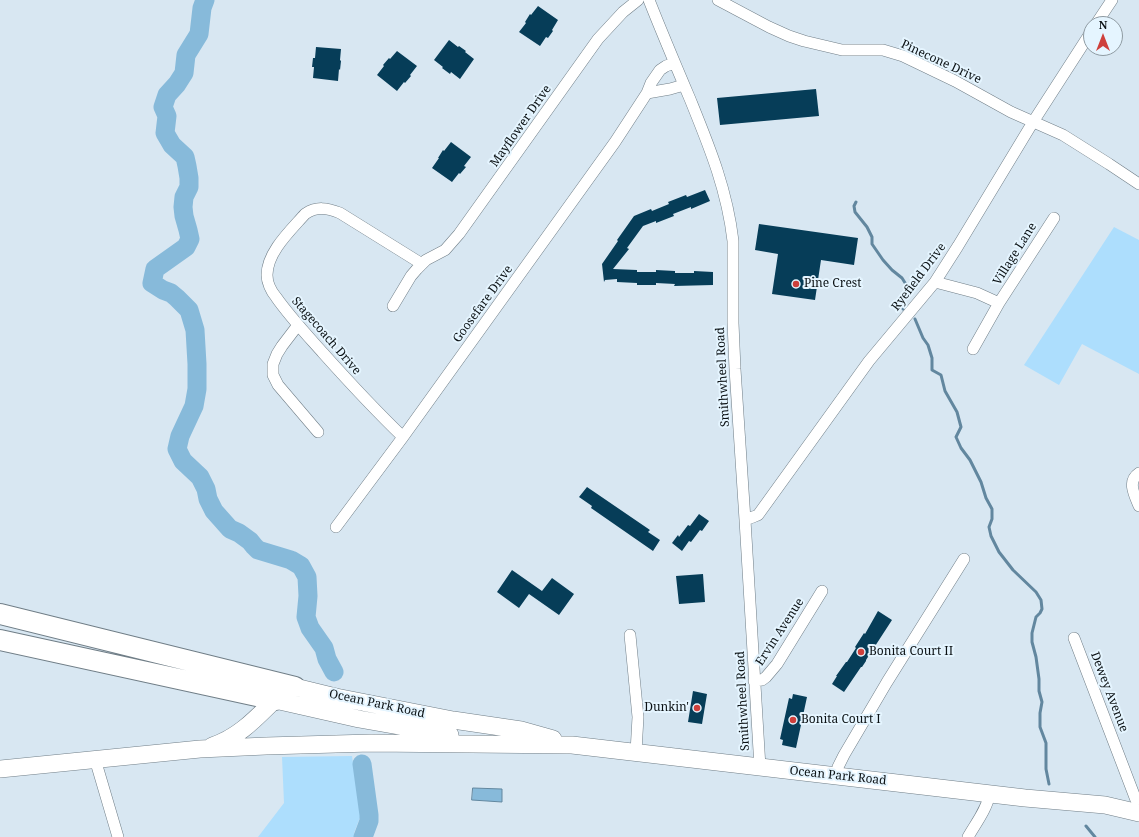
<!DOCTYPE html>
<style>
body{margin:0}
#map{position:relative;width:1139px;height:837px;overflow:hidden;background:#d8e7f2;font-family:"Noto Serif",serif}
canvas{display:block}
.north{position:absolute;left:1083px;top:16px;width:40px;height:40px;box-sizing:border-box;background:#e5f5ff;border:1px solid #8e9aa1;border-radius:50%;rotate:0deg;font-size:11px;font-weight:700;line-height:16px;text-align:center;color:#0b1114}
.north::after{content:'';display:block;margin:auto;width:14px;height:18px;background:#ce403c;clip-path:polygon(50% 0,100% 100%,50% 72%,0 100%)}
</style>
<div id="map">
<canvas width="1139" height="837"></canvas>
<div class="north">N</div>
</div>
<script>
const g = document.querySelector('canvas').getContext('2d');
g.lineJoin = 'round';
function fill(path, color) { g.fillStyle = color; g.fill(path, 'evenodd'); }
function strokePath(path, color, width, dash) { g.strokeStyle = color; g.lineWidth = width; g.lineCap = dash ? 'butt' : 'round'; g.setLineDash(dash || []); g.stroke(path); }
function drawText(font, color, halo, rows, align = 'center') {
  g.font = font + ' "Noto Serif",serif'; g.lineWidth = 4; g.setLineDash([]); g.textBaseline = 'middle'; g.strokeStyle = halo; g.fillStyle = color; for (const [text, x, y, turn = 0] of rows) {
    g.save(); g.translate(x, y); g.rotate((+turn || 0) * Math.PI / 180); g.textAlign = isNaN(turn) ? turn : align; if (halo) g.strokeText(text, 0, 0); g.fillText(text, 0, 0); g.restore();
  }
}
fill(new Path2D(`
 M1114 227 1139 240V374L1082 344 1059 385 1024 365Z
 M352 756 361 815 354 833V837H258L284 803 282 757Z`), '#addefd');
const water = new Path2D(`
 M473 788 502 789V802L472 800Z`);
fill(water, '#87bada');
strokePath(water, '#62879f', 1);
strokePath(new Path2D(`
 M856 202 854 206 855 212 867 227 872 237V244L883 260 892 270 902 278 907 286 906 294 902 303 903 309
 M915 319 923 338 928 345 932 358V370L941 375 945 391 957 412 961 427 956 437 961 448 970 460 981 482 986 498 992 509V519L989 527 991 536 999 552 1013 570 1036 592 1041 600 1042 609 1040 613 1036 617 1032 633V642L1036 657 1039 679V691L1042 702 1040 713V727L1046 743V769L1049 784
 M1086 826 1095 837`), '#62879f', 3);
strokePath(new Path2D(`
 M205 0 202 8 199 34 186 55 184 73 177 84 167 95 163 107 167 116 165 133 172 145 185 157 187 166 189 178V187L184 197 183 207 184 216 188 230 190 239 186 247 155 269 152 283 163 290 171 293 177 298 189 310 195 330 197 364V389L194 406 180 436 177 449 183 461 200 477 206 489 208 499 214 511 230 529 239 533 250 541 254 546 258 550 291 560 301 566 307 577 308 596 306 617 310 628 324 648 327 659 334 672
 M362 764 369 815V821L363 837`), '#87bada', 19);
fill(new Path2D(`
 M538 6 558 20 552 30 553 31 548 38 546 37 540 46 519 32 526 23 525 22 530 14 531 15Z
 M449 40 458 47 459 46 466 51 465 52 474 59 460 79 451 72 450 74 442 68 443 67 434 60Z
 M316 47 341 49 340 60 341 61 340 70 339 69 338 81 313 78 314 67H312L313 58H315Z
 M397 51 417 66 410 75 411 76 405 83 404 82 397 91 377 75 384 66 383 65 389 58 390 59Z
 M816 89 819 116 720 125 717 98Z
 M451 142 471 157 464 166 466 167 460 174 459 173 452 182 432 168 439 158H438L443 150 444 151Z
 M705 190 710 201 691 209V207L673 214 674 216 656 223V221L643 226 627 248 629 249 613 269 637 270V272H656V270L675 271V273H694V271L713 272V285L674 286 675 284 656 283V285H637V283L617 282V279L605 280 604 282 602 264 618 241 617 240 634 216 651 209 652 211 669 204 668 202 686 195 687 197Z
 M759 224 858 238 854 265 821 260 815 300 772 294 778 254 755 250Z
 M587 487 650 530 648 532 660 540 653 551 591 508 592 506 579 497Z
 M699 514 709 521 702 531 700 530 691 542 689 541 682 551 672 543 678 535 679 537 688 525 690 526Z
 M512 570 542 591 552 578 574 594 559 615 529 594 519 608 497 592Z
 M703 574 705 602 679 604 676 576Z
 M878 611 892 620 866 660V661L862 667H861L844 692 832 684 837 676H836L846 662H847L856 648 855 647 864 633 865 634Z
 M693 691 707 694 702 724 688 722Z
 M793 694 807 697 796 748 782 745 783 740 780 739 789 698 792 699Z`), '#063d58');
const minor = new Path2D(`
 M649 0C662 33 676 66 690 99 709 146 727 189 733 241V323L735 369 745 520 760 767
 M718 0 769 27 789 36 804 41 842 50H883L903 56 955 81 1011 112 1063 135 1109 164 1139 184
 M1096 24 1112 0
 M647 93 670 89 684 85
 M935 282 977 293 999 303
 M393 306 411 276 417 269 426 260 445 250 459 234 598 39 623 12 638 0
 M298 325 282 346 277 354 273 364V375L278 385 318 432
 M973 349 999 303 1054 218
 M403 437C375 410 349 382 323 353 307 335 290 317 276 297 271 291 267 282 267 275 267 252 291 230 305 214 317 206 327 208 340 213L422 264
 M1139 473C1127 481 1134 494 1139 506
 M745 520 753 517 758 515 869 361 935 282 958 246 1033 122 1091 32
 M336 527 403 437 615 142 647 93 651 83 660 70 666 66 674 63
 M630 635 638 717 636 752
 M1074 638 1136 800
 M754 681 762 680 766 677 777 664 822 591
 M95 759 118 837
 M837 775 838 767 844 755 887 682 964 559
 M968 837C976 823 987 809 990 793`);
const primary = new Path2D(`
 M275 700 359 719 450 735
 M212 746C243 736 261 712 285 690L290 688 295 687 336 697 453 720 521 730 553 739
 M0 769 200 749 266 746 371 743 572 745 1025 798 1105 805 1139 813`);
const motorway = new Path2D(`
 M0 614 295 687
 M0 640 275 700`);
strokePath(minor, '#707e87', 12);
strokePath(primary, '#707e87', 18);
strokePath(motorway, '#707e87', 22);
strokePath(minor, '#fff', 11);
strokePath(primary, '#fff', 17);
strokePath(motorway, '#fff', 20);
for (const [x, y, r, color] of [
 [796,284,4,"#ce403c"],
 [861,652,4,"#ce403c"],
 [697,708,4,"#ce403c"],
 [793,720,4,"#ce403c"]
]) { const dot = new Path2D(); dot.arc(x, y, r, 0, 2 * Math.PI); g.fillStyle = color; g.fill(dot); strokePath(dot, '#e5f5ff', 1.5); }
drawText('12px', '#0b1114', '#e5f5ff', [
 ["Pinecone Drive",941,62,25],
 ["Mayflower Drive",521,126,-55],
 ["Village Lane",1015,254,-58],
 ["Ryefield Drive",919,277,-53],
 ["Goosefare Drive",483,304,-54],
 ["Stagecoach Drive",326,336,49],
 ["Smithwheel Road",723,377,-93],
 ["Ervin Avenue",780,632,-57],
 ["Dewey Avenue",1109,692,69],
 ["Smithwheel Road",743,701,-93],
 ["Ocean Park Road",377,704,12],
 ["Ocean Park Road",838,776,6]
]);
drawText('12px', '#0b1114', '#e5f5ff', [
 ["Pine Crest",804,284],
 ["Bonita Court II",869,652],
 ["Dunkin'",689,708,"right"],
 ["Bonita Court I",801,720]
], 'left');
</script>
